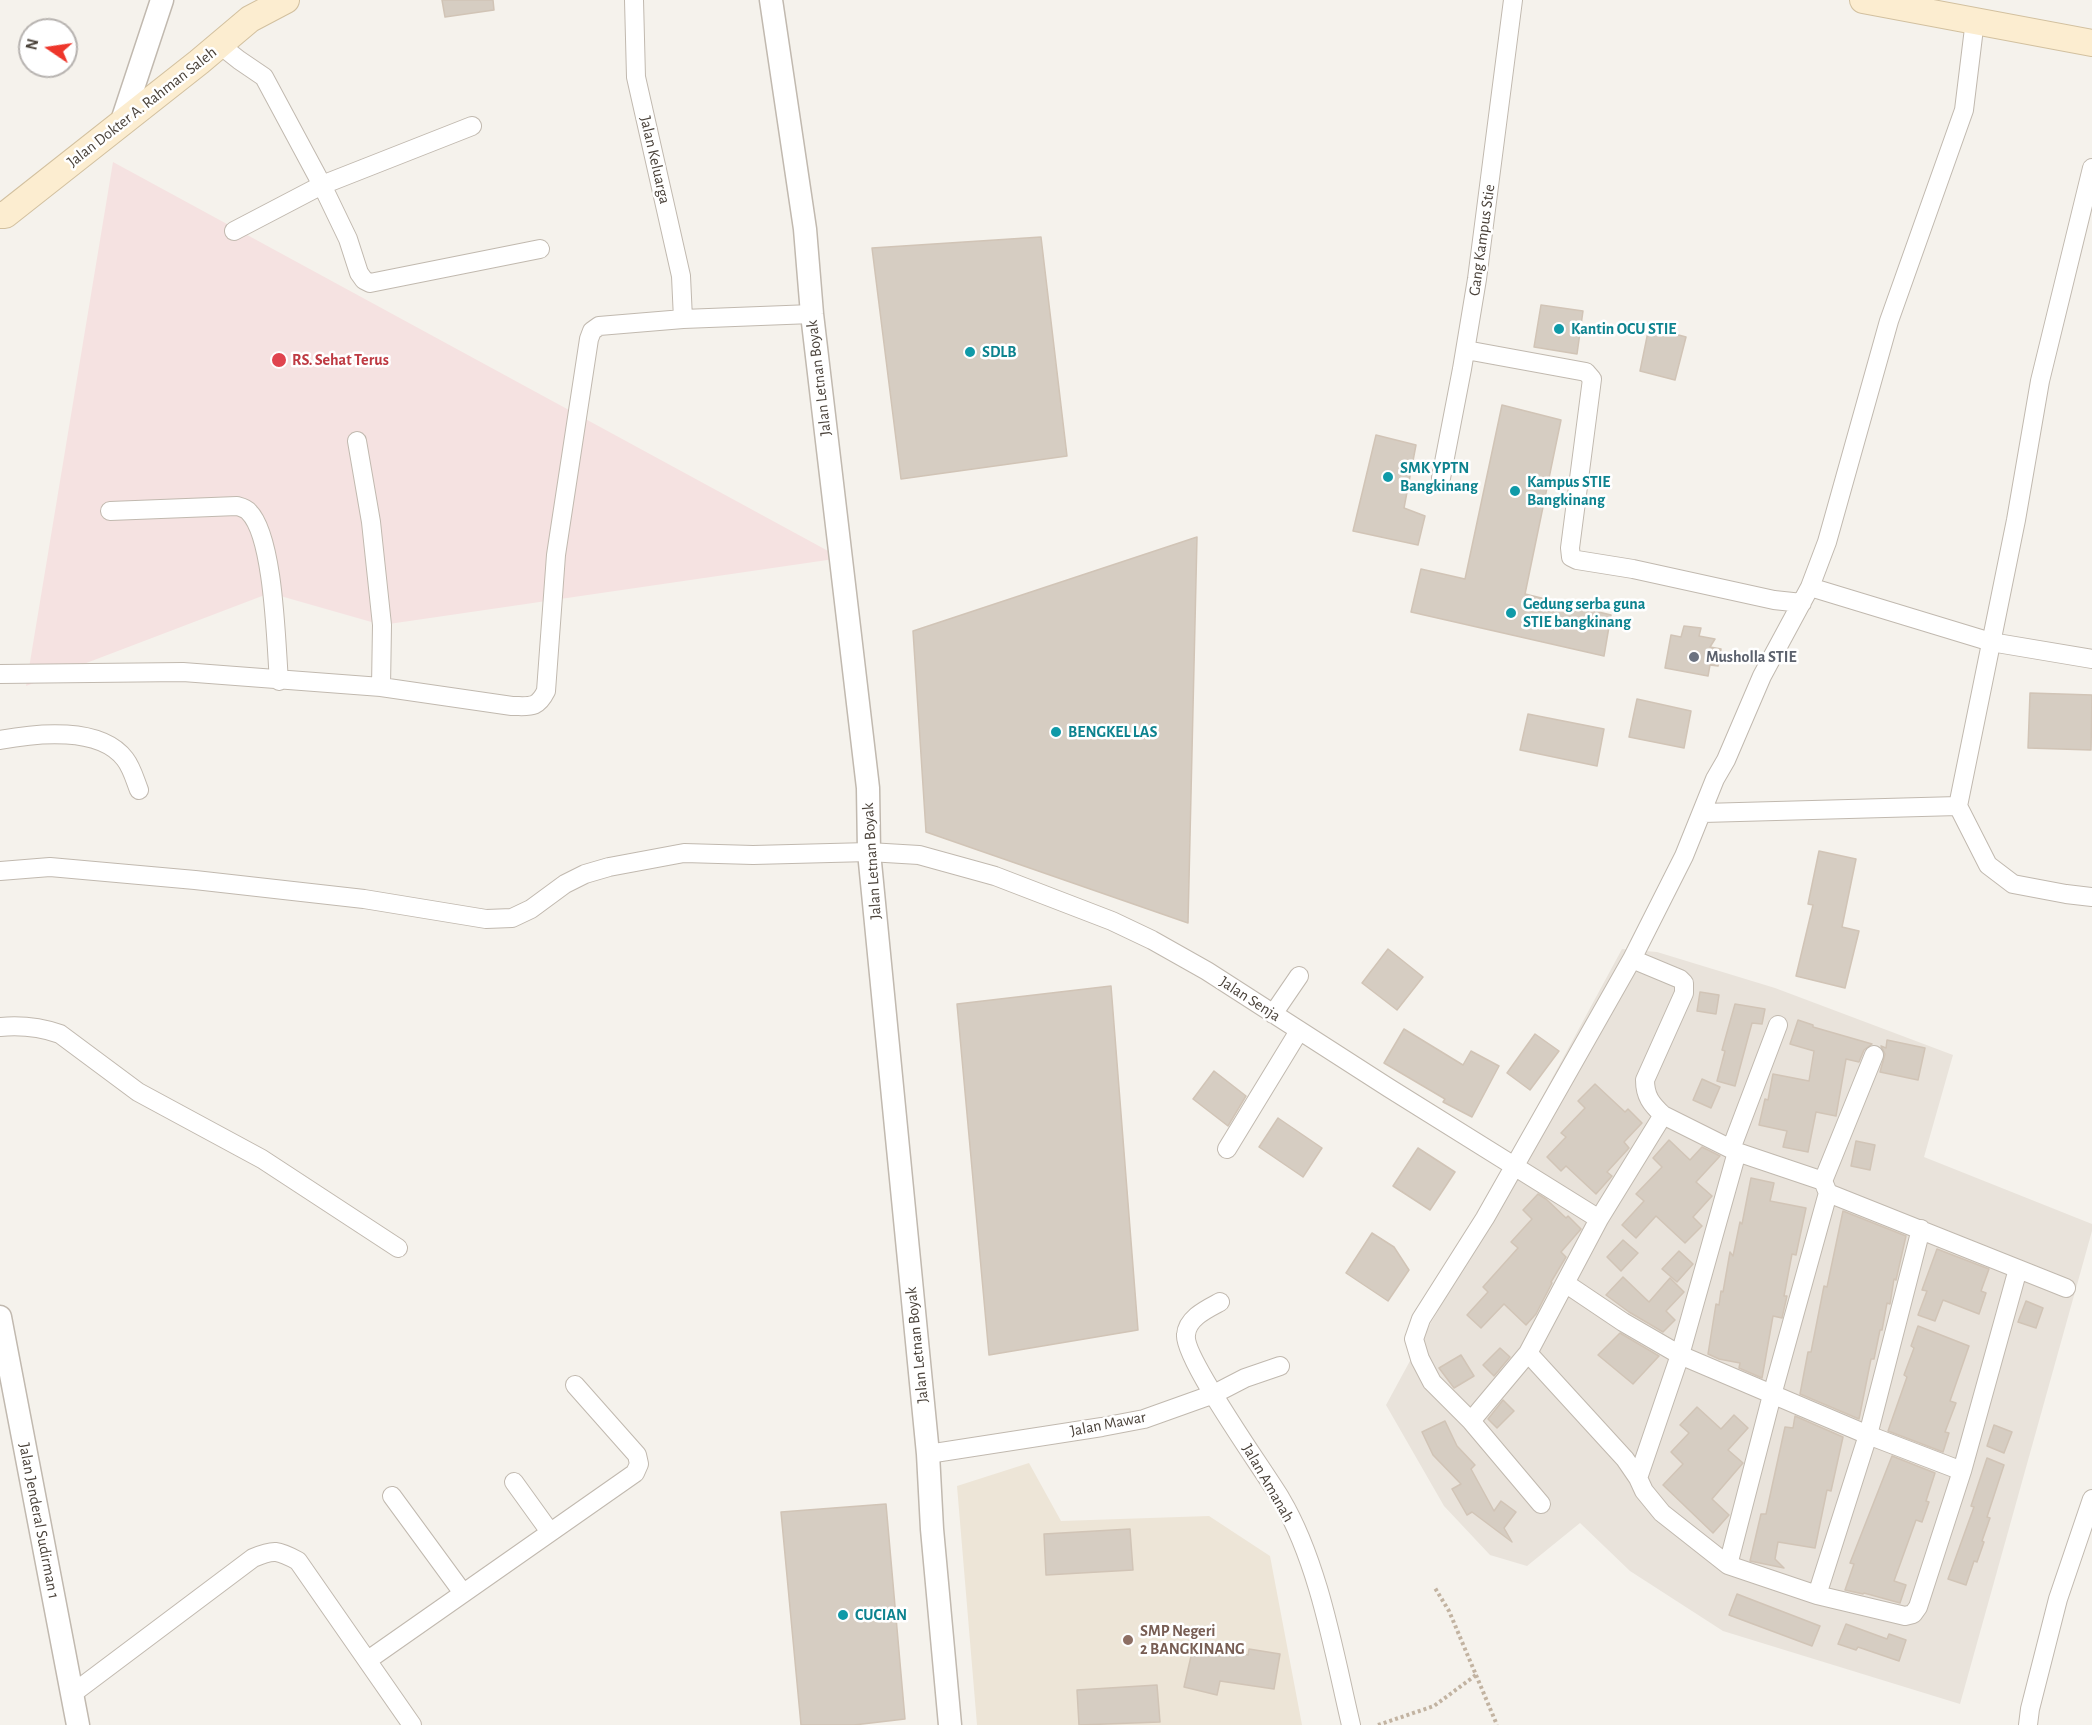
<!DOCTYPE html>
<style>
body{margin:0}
#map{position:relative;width:2092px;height:1725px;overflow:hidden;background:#f5f2ec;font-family:"Alegreya Sans",sans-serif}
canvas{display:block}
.north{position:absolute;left:18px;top:18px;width:60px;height:60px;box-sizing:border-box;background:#fff;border:2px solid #b7b3b0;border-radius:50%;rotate:283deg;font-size:16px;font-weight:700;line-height:24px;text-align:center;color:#4a423a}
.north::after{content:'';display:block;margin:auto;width:21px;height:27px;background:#ee362b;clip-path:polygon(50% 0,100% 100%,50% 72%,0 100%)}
</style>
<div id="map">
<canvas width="2092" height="1725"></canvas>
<div class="north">N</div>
</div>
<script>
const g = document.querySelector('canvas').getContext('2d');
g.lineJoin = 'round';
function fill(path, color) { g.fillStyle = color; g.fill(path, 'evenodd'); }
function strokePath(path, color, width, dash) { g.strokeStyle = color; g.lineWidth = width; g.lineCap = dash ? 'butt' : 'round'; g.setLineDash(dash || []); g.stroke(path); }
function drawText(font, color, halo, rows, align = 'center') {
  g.font = font + ' "Alegreya Sans",sans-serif'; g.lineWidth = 5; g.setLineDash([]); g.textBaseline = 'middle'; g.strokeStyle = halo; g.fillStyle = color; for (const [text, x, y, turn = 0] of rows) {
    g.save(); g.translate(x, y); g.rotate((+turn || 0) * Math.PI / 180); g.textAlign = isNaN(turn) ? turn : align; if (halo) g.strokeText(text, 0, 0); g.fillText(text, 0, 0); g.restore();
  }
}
fill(new Path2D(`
 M1622 949 1657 952 1775 988 1953 1055 1924 1157 2092 1224V1231L1960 1704 1723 1631 1630 1571 1580 1523 1527 1566 1490 1555 1444 1506 1386 1405 1429 1326 1492 1219 1501 1173Z`), '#e9e3db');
fill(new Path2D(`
 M1029 1463 1061 1521 1209 1516 1270 1556 1302 1725H977L957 1486Z`), '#ede5d7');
fill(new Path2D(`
 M113 162 841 558 382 625 270 593 26 686Z`), '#f5e2e1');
const building = new Path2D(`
 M442 0H493L494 10 445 17Z
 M1041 237 1067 456 901 479 872 248Z
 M1541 305 1583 311 1577 354 1534 347Z
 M1649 327 1686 337 1675 380 1640 371Z
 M1502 405 1561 420 1525 594 1611 615 1604 656 1411 612 1421 569 1465 579Z
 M1376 435 1416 445 1404 508 1425 516 1418 545 1353 531Z
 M1197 537 1188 923 926 832 913 631Z
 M1684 626 1701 628 1699 636 1715 639 1710 647 1721 649 1718 666 1710 665 1708 676 1665 668 1671 635 1681 637Z
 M2030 693 2092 695 2091 750 2028 748Z
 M1637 699 1691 711 1684 748 1629 737Z
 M1528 714 1604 729 1597 766 1520 750Z
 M1819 851 1856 859 1842 927 1859 931 1845 988 1796 976 1813 905 1808 904Z
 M1388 949 1423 977 1397 1010 1362 983Z
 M1111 986 1138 1330 989 1355 957 1004Z
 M1700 992 1719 995 1716 1014 1697 1011Z
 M1735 1004 1765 1009 1762 1024 1752 1023 1735 1086 1717 1081 1725 1051 1722 1050Z
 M1798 1020 1813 1025V1027L1872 1044 1864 1050 1859 1062 1846 1059 1836 1116 1816 1112 1808 1152 1783 1147 1787 1131 1759 1125 1765 1099 1768 1100 1773 1074 1809 1081 1814 1051 1790 1044Z
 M1404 1029 1463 1065 1471 1051 1499 1066 1472 1117 1443 1102 1445 1099 1384 1063Z
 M1535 1034 1559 1051 1530 1090 1507 1073Z
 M1887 1040 1925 1048 1918 1080 1880 1072 1885 1054 1881 1046 1886 1048Z
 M1214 1071 1246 1096 1228 1126 1193 1099Z
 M1702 1079 1720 1087 1711 1108 1693 1100Z
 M1595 1084 1625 1112 1628 1109 1642 1123 1624 1142 1629 1148 1607 1172 1612 1176 1596 1194 1566 1166 1561 1171 1547 1157 1566 1137 1561 1133 1585 1108 1578 1101Z
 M1278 1118 1322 1148 1303 1177 1259 1147Z
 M1669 1140 1690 1160 1702 1147 1720 1156 1696 1182 1712 1196 1693 1217 1702 1226 1685 1243 1656 1216 1636 1238 1622 1225 1644 1201 1636 1194 1662 1167 1653 1158Z
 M1856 1141 1875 1145 1870 1170 1851 1166Z
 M1418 1148 1455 1172 1430 1210 1393 1186Z
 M1751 1178 1774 1183 1770 1201 1806 1208 1796 1255 1792 1254 1784 1296H1787L1782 1318 1773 1316 1762 1378 1739 1368 1740 1363 1719 1359 1708 1354 1716 1304 1719 1305 1721 1291 1723 1292 1730 1252 1733 1256 1740 1222 1742 1224Z
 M1538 1194 1546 1199 1566 1218 1568 1216 1581 1229 1561 1252 1566 1257 1551 1282 1552 1283 1536 1314 1526 1325 1504 1304 1481 1328 1467 1315 1488 1292 1483 1287 1518 1248 1511 1242 1532 1219 1523 1210Z
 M1843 1211 1906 1236 1896 1280 1894 1279 1890 1304 1887 1303 1882 1330H1880L1874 1359H1871L1859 1419 1800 1394 1808 1352H1811L1824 1286 1827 1287Z
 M1372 1233 1394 1247 1409 1270 1388 1301 1346 1273Z
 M1623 1240 1638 1253 1621 1271 1607 1257Z
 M1937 1249 1989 1269 1981 1291 1986 1293 1979 1314 1943 1300 1935 1321 1918 1315 1927 1291 1922 1290Z
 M1679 1251 1693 1264 1677 1282 1662 1269Z
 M1623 1277 1649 1302 1670 1278 1684 1292 1666 1311 1675 1320 1663 1332 1629 1312 1606 1295Z
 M2026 1301 2043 1308 2036 1328 2018 1322Z
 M1918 1326 1969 1346 1950 1401 1956 1403 1945 1432 1949 1433 1943 1452 1888 1431 1907 1377 1904 1375 1914 1348 1911 1346Z
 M1620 1333 1659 1356 1633 1384 1598 1355Z
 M1500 1348 1510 1357 1494 1376 1483 1365Z
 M1461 1355 1474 1376 1454 1388 1439 1368Z
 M1503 1400 1514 1411 1497 1428 1488 1419Z
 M1697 1407 1721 1429 1734 1415 1748 1428 1728 1450 1743 1463 1712 1499 1729 1515 1713 1533 1663 1485 1683 1464 1671 1452 1689 1433 1680 1425Z
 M1795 1416 1843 1437 1831 1491 1827 1490 1815 1548 1778 1542 1775 1559 1784 1568 1750 1561 1761 1514H1766L1785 1427 1793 1428Z
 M1445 1421 1457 1446 1475 1465 1471 1469 1494 1511 1501 1501 1516 1512 1504 1528 1512 1542 1472 1512 1467 1515 1452 1489 1461 1484 1433 1455 1422 1432Z
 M1994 1425 2012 1432 2004 1453 1987 1446Z
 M1892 1456 1935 1473 1926 1501 1929 1502 1922 1522 1916 1520 1894 1581 1906 1585 1900 1603 1864 1593 1863 1594 1845 1590 1854 1564 1850 1563Z
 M1987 1458 2004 1465 1987 1517 1990 1518 1982 1541 1984 1542 1977 1562 1974 1561 1966 1585 1948 1579 1974 1507 1971 1506Z
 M886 1504 905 1719 854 1725H801L781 1512Z
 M1130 1529 1133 1570 1046 1575 1044 1534Z
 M1737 1594 1820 1626 1812 1646 1729 1615Z
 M1846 1624 1887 1639 1889 1634 1906 1640 1899 1661 1858 1647 1856 1650 1838 1644Z
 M1194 1643 1248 1655 1249 1649 1280 1654 1274 1689 1220 1681 1217 1695 1184 1687Z
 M1157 1685 1160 1722 1079 1725 1077 1690Z`);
fill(building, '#d6cdc2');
strokePath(building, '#d1c4b6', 1.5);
const minor = new Path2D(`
 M634 0 636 77 681 276 683 319
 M220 45 239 60 264 77 322 185 348 239 359 273 364 280 370 283 540 249
 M234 231 322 185 472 126
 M1466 350 1586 372 1592 379 1570 548 1571 557 1577 560 1633 569 1774 600 1802 603
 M357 441 371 522 382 625 381 687
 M1441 478 1462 369 1477 279 1513 0
 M110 511 237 506C241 507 247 509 249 512 274 537 276 644 279 681
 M1810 587 1991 642 2092 659
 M0 674 183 672 381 687 512 706C530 706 537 709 546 691L556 555 589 339 592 331 599 326 683 319 812 314
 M0 740C36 733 100 726 125 759 132 768 135 780 139 790
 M1958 806 2016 520 2040 381 2092 168
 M1703 813 1958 806 1988 865 2013 884 2066 894 2092 897
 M0 871 50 867 195 880 364 899 486 919 512 918 531 909 565 884 585 874 609 867 684 853 753 855 869 852 919 855 995 876 1112 921 1152 940 1207 971 1389 1088 1599 1219
 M1273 1014 1299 976
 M0 1027C21 1025 40 1027 60 1034L138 1092 262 1159 398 1248
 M1663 1115 1737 1152 1823 1181 1828 1193 2066 1288
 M1227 1149 1299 1031
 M1731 1149 1778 1025
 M1737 1152 1680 1355 1868 1435 1962 1471
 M1823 1181 1874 1055
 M1565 1283 1623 1322 1680 1355 1638 1478 1644 1491 1662 1513 1728 1565 1817 1595 1905 1616 1913 1614 1918 1607 1962 1471 2018 1269
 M1220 1302C1207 1309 1187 1318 1186 1335 1183 1358 1265 1472 1281 1499 1319 1563 1334 1653 1351 1725
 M1528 1353 1625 1459 1638 1478
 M1471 1421 1528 1353 1599 1219 1663 1115C1651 1104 1645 1096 1645 1080L1684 993V983L1680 979 1632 959 1684 856 1715 779 1726 760 1762 676 1810 587 1827 542 1889 321 1964 110 1975 20
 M928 1454 1102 1427 1144 1419 1214 1394 1245 1378 1280 1366
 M514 1482 550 1532
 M392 1496 463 1593
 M1541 1504 1471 1421 1432 1382 1420 1359 1414 1339 1421 1319 1485 1218 1632 959
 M1728 1565 1772 1395 1828 1193
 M1817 1595 1868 1435 1921 1229
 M368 1660 635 1473 639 1464 637 1455 575 1385
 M72 1694 253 1558C274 1549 278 1550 298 1561L412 1725
 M2028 1725 2030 1709 2058 1599 2092 1499`);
const tertiary = new Path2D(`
 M771 0 805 229 812 314 868 788 869 852 928 1454 932 1529 950 1725
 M122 121 162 0
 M0 1317 78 1725`);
const secondary = new Path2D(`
 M1863 0 2092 43
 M0 215H5L199 62 250 19 286 0`);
strokePath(minor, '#c1b9af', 20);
strokePath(tertiary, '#c1b9af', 25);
strokePath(secondary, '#d2c09f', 28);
strokePath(new Path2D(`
 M1476 1675 1497 1725
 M1378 1725 1434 1706 1476 1675 1449 1611 1435 1588`), '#c2b3a1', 4, [3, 3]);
strokePath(minor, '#fff', 18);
strokePath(tertiary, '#fff', 22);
strokePath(secondary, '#fcedd0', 26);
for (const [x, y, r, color] of [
 [1559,329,6,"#0f9aa8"],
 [970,352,6,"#0f9aa8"],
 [279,360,8,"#e0444e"],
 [1388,477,6,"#0f9aa8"],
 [1515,491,6,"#0f9aa8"],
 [1511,613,6,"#0f9aa8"],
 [1694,657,6,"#6b7280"],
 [1056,732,6,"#0f9aa8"],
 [843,1615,6,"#0f9aa8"],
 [1128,1640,6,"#8d6e63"]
]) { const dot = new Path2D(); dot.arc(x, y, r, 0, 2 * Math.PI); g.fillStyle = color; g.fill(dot); strokePath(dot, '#fff', 2); }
drawText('16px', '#4a423a', '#fff', [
 ["Jalan Dokter A. Rahman Saleh",142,107,-38],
 ["Jalan Keluarga",655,160,77],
 ["Gang Kampus Stie",1482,240,-82],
 ["Jalan Letnan Boyak",819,378,-97],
 ["Jalan Letnan Boyak",872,861,-94],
 ["Jalan Senja",1250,999,33],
 ["Jalan Letnan Boyak",917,1345,-96],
 ["Jalan Mawar",1108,1424,-11],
 ["Jalan Amanah",1268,1483,60],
 ["Jalan Jenderal Sudirman 1",39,1521,79]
]);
drawText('bold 16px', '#0d838f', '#fff', [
 ["Kantin OCU STIE",1571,329],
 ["SDLB",982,352],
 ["SMK YPTN",1400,468],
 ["Bangkinang",1400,486],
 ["Kampus STIE",1527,482],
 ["Bangkinang",1527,500],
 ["Gedung serba guna",1523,604],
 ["STIE bangkinang",1523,622],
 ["BENGKEL LAS",1068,732],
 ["CUCIAN",855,1615]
], 'left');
drawText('bold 16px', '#be3a42', '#fff', [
 ["RS. Sehat Terus",292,360]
], 'left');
drawText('bold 16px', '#5b616d', '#fff', [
 ["Musholla STIE",1706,657]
], 'left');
drawText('bold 16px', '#785e54', '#fff', [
 ["SMP Negeri",1140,1631],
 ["2 BANGKINANG",1140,1649]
], 'left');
</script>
